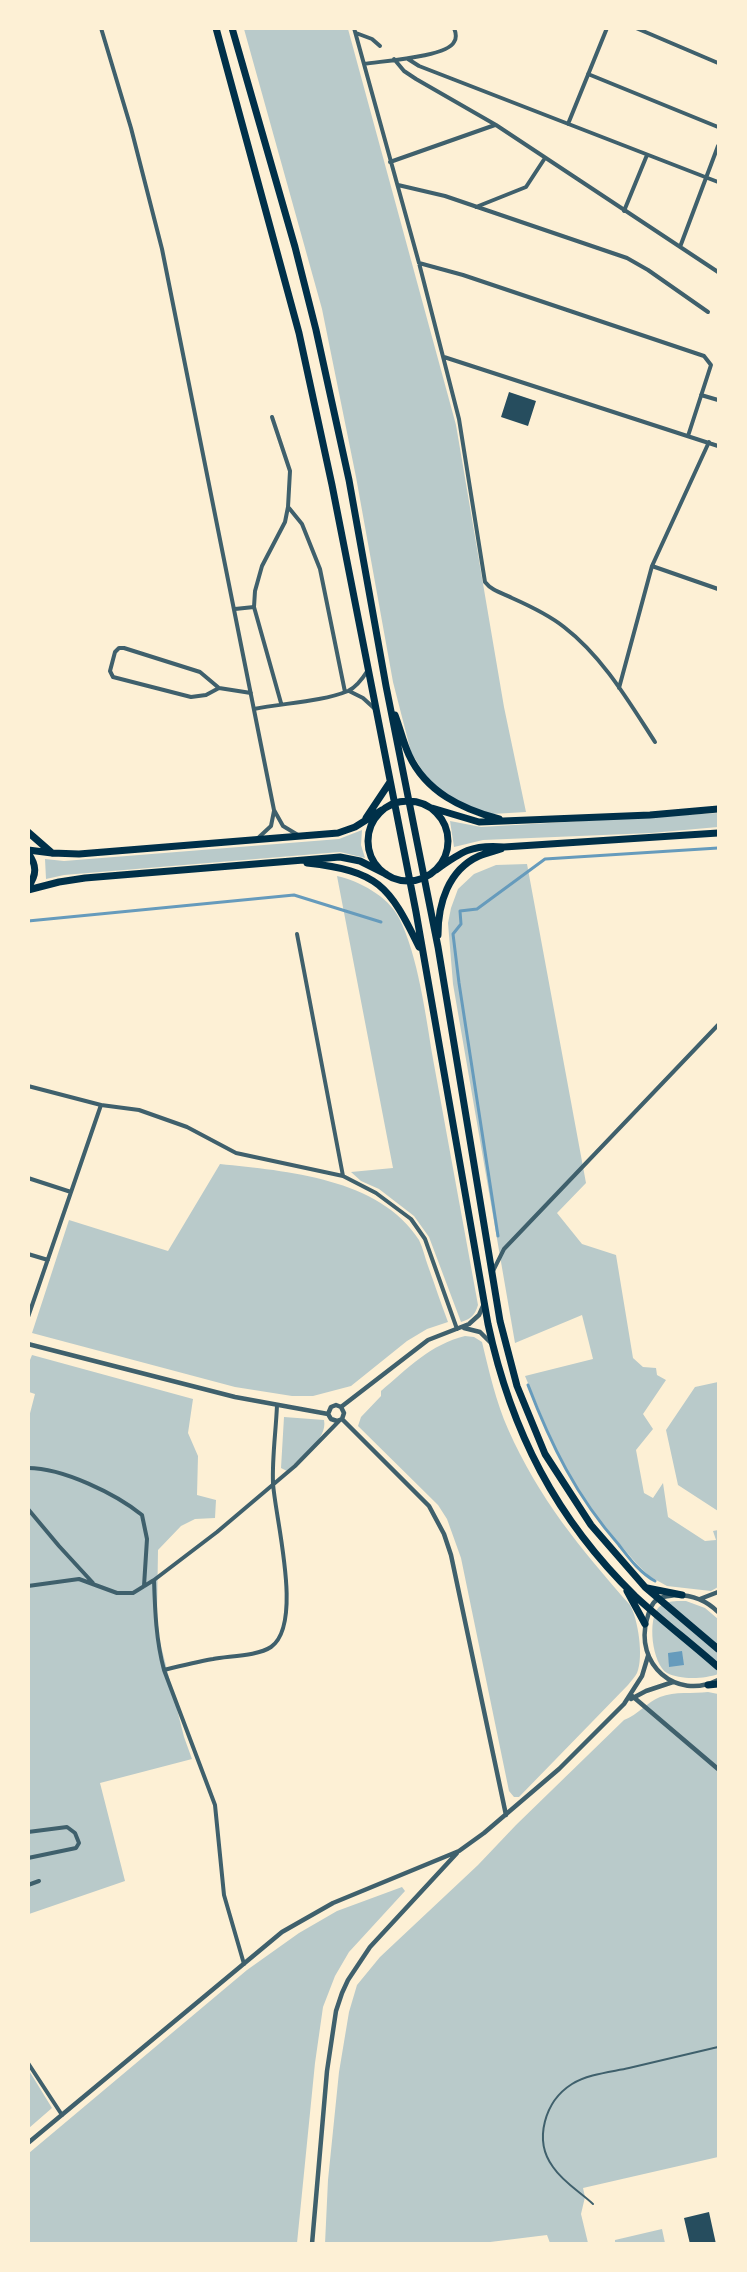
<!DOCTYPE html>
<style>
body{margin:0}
#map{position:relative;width:747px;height:2272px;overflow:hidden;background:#fdf0d5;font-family:Cabin,sans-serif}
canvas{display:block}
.frame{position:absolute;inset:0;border:30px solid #fdf0d5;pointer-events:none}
</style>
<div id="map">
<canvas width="747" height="2272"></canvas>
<div class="frame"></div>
</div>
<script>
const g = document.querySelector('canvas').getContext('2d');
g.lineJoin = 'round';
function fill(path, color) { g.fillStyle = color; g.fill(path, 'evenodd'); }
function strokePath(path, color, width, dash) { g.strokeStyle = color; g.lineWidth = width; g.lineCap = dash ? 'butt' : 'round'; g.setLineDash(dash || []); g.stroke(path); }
fill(new Path2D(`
 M244 29H348L456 425 504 707 526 812 492 814 462 805 430 783 411 752 393 682 356 477 322 309Z
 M718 813V827L651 833 483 840 454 847 450 821 481 827Z
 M362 830 361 845 365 858 340 852 64 875 46 879 45 859 64 861 339 839Z
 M527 864 586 1183 557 1213 582 1244 616 1255 633 1358 643 1367 656 1368 657 1375 666 1380 643 1414 653 1429 636 1450 644 1493 653 1498 663 1483 668 1517 705 1541 716 1540 713 1531 718 1530V1587L711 1591 667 1586 649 1576 636 1563 599 1520 573 1482 556 1450 525 1376 593 1359 582 1315 515 1343 453 984 448 923 451 908 458 889 474 874 496 865Z
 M337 876C359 881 388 896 399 918 418 955 426 1017 433 1059 448 1141 463 1223 478 1305 475 1315 471 1319 461 1322L429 1237 414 1216 379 1189 361 1181 351 1172 393 1168Z
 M220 1164C286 1171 380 1178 419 1240 423 1248 425 1258 428 1266 435 1285 441 1304 448 1322L427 1329 407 1341 351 1386 313 1396H292L235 1387 32 1333 69 1220 168 1251Z
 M465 1336 474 1337 482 1342C489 1371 496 1402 508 1429 539 1499 580 1548 630 1605 638 1619 644 1657 637 1673 635 1677 631 1681 628 1685L519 1797H514L509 1791 461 1558 447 1519 438 1505 358 1426 361 1417 381 1396V1391C407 1369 431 1344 465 1336Z
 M32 1355 193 1399 188 1433 198 1456 197 1495 216 1500 215 1518 195 1519 181 1526 158 1550 157 1613 159 1638 184 1737 192 1759 100 1783 125 1881 29 1914 28 1421 35 1394 29 1392 28 1365Z
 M718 1382V1511L678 1485 666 1430 695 1387Z
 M284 1417 324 1420C328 1440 299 1458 287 1471L281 1468Z
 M686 1601 705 1608 718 1619V1674C705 1679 680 1680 667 1673 652 1664 647 1619 659 1607 667 1600 677 1601 686 1601Z
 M708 1692 718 1694V2157L583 2188 585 2197 581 2214 588 2243H550L547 2235 474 2244H325L328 2180 339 2072 349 2012 357 1985 380 1957 478 1865 516 1825 624 1720C638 1715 647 1702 660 1697 675 1691 693 1694 708 1692Z
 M402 1887 405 1891 349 1952 335 1976 323 2007 315 2063 297 2243H29V2153L247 1970 299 1933 337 1911Z
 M28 2069 52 2108 29 2128H28Z
 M662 2229 665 2243H615V2240Z`), '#b9caca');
fill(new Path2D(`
 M682 1651 684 1665 669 1667 668 1653Z`), '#669bbc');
strokePath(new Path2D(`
 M28 921 294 895 381 922
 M498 1236 459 983 453 934 461 924 460 911 477 909 545 859 718 848
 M528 1385C551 1445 576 1496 619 1545 629 1558 640 1573 655 1581`), '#669bbc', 3);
fill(new Path2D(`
 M509 392 536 401 528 426 501 417Z
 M709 2212 716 2244H690L684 2218Z`), '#264d5e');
strokePath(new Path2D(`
 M593 2204C580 2192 563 2182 553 2167 533 2140 545 2101 572 2084 588 2074 611 2072 629 2068 659 2061 689 2054 718 2047`), '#3f606c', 2);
strokePath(new Path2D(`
 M101 28 131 128 162 249 274 810 283 826 298 835
 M354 28 419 263 459 419 485 582C492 591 502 593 512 598 530 606 549 615 564 627 603 657 629 702 655 742
 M636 28 718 63
 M356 33 372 39 380 46
 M394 59 404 71 416 79 496 125 718 272
 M408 59 419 66 718 182
 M364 64C381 61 447 57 454 42 457 38 456 33 454 28
 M588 74 718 127
 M568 124 607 28
 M390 162 495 125
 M398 185 445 196 627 258 648 270 708 312
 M476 207 526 187 545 158
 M624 211 647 155
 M680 247 718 146
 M419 263 463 275 704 356 711 365 688 436
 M444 357 718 446
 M701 395 718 400
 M272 417 290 471 288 507 285 522 262 566 255 591 254 607 281 703
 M289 508 302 524 320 569 345 692
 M652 566 718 589
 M235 609 254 607
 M219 688 206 695 191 697 113 677 110 671 115 652 119 648H124L200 672 219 688 251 693
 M619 688 652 566 709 442
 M349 691 363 698 375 709
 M254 709C283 703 321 702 348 691 357 687 363 678 368 670
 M257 839 271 826 274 811
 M297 934 343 1176
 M28 1086 101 1105 139 1110 187 1127 236 1153 343 1176 376 1193 411 1219 425 1239 457 1329
 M28 1178 71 1192
 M28 1254 48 1260
 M493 1271 504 1249 718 1025
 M28 1317 101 1105
 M28 1468C63 1468 116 1494 142 1515L147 1539 144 1586
 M28 1509 59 1546 93 1583
 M154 1580C155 1611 156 1640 164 1670L215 1805 224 1895 244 1964
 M28 1586 79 1579 117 1593H133L154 1580 217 1532 295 1466 339 1421
 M164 1670C180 1666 196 1662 213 1659 228 1656 258 1656 271 1647 304 1624 275 1518 273 1483 272 1457 276 1431 277 1405
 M28 1832 67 1827 75 1833 79 1843 76 1848 28 1858
 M28 1885 39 1881
 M28 2063 62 2115`), '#3f606c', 4);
strokePath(new Path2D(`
 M464 1328 480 1332 492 1344
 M28 1344 235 1397 328 1414
 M341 1407 344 1413 342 1419 337 1421 331 1419 328 1414 331 1407 336 1405 341 1407 428 1340 469 1324 479 1315 484 1304
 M342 1419 429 1506 444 1534 451 1555 506 1815
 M700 1599 718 1592
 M718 1612C707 1601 692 1595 676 1595 671 1596 663 1596 658 1599 651 1603 649 1612 647 1619 634 1664 676 1701 718 1680
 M631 1695 718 1769
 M631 1699 646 1691 673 1682
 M28 2143 282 1932 333 1903 459 1851 484 1833 559 1769 624 1704 642 1676 648 1656
 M312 2244 327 2071 336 2011 342 1993 348 1980 370 1947 457 1853`), '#3f606c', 4.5);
strokePath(new Path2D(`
 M216 28 299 333 332 485 416 912 488 1324C511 1431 556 1519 635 1596 662 1621 691 1643 718 1667
 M232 28 295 247 316 330 349 480 386 686 438 947 500 1321 517 1386 545 1454 591 1525 645 1587 718 1649
 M395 715C400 728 403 742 409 755 426 792 462 809 499 819
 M368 841a40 40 0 1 1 80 0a40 40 0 1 1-80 0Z
 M432 808 479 822 650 815 718 809
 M366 818 390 782
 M28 832 52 853
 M28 850 52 853 79 854 338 833 355 827 382 810
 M28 853C37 865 37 875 28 887
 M307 863C378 871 389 885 419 947
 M436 870C461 852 472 844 504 847L718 833
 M28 890 59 882 85 878 340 857 360 861 386 874
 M438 935C438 904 448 870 479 856 486 853 494 851 501 849
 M647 1588 682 1595
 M627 1591 645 1624
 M708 1685 718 1684`), '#003049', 7);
</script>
